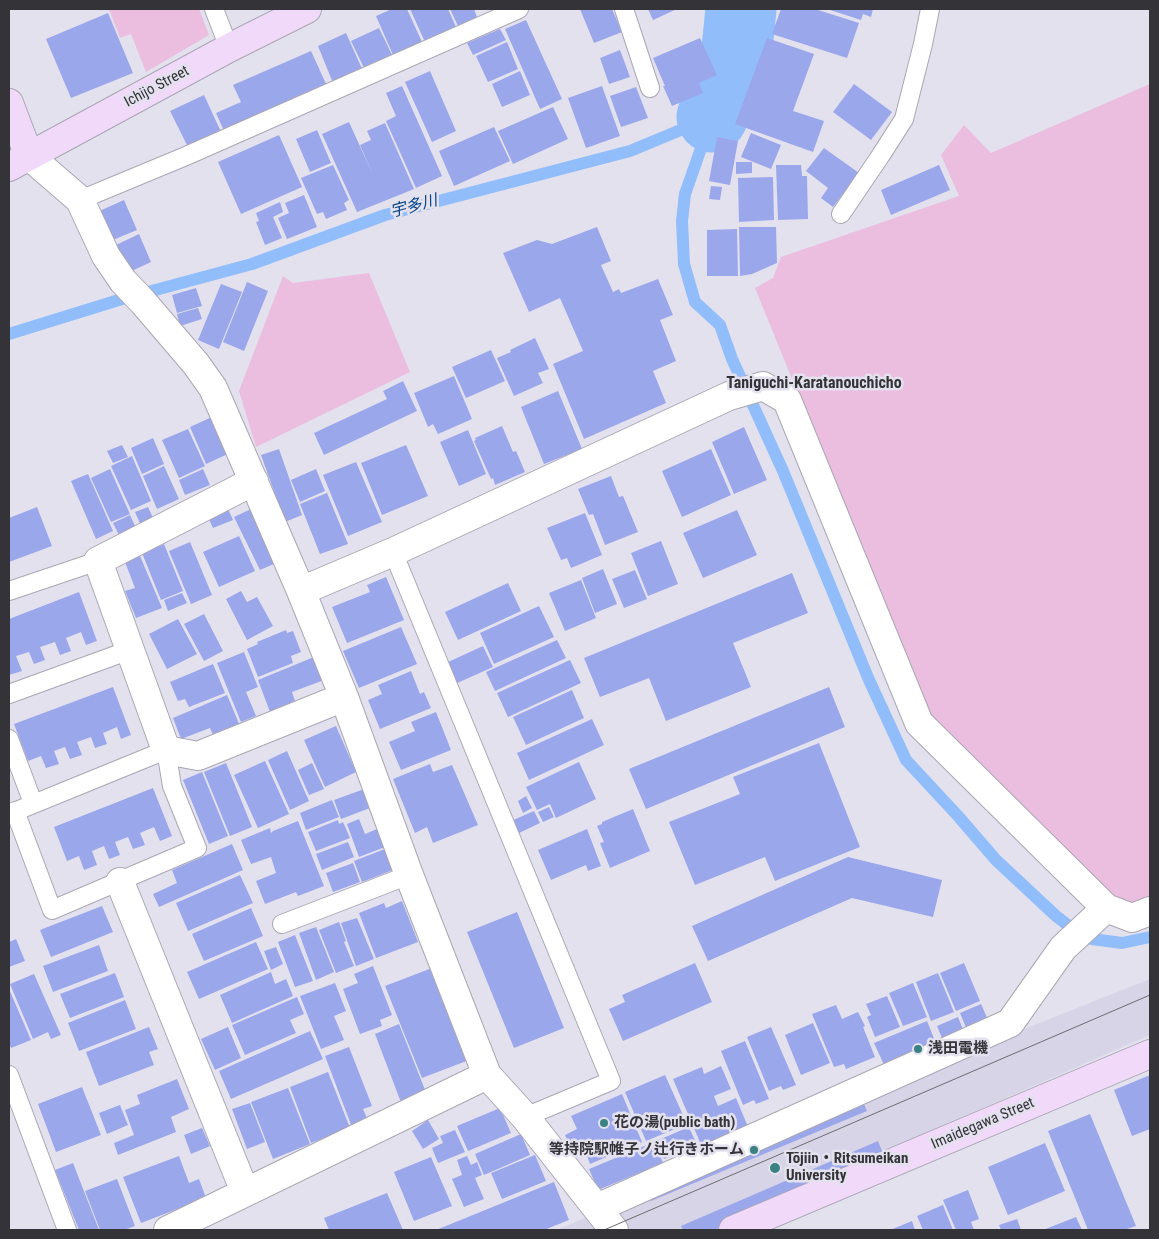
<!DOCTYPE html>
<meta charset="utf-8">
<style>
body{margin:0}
#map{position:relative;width:1159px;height:1239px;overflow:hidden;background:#e3e1ee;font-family:"Roboto Condensed",sans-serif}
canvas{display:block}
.frame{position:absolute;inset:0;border:10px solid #343338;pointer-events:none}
</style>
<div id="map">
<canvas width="1159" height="1239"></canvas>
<div class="frame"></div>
</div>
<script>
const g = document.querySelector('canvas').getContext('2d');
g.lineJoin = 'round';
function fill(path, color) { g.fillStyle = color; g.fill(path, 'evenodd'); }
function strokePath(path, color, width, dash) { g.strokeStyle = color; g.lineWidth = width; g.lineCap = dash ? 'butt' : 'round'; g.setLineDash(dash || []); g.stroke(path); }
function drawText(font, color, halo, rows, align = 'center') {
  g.font = font + ' "Roboto Condensed","Noto Sans JP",sans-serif'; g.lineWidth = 5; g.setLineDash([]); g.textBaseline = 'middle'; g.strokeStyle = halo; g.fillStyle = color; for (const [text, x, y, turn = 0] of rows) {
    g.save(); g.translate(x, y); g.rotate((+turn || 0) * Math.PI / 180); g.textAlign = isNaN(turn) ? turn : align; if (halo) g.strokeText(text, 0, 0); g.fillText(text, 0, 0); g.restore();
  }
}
fill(new Path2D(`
 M1150 979V1035L703 1230H557L1019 1031Z`), '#d8d4e7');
fill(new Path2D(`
 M109 9H199L209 35 146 72 131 34 120 38Z
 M1150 84V898L1134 906 1110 893 947 749 925 705 755 288 773 278 781 257 959 196 941 155 964 125 991 153Z
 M369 273 410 372 256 447 239 391 283 276 293 283Z`), '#ebbddf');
strokePath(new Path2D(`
 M712 117 685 194 682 221 684 264 695 302 720 325 732 359 783 471 869 680 906 760 958 816 996 860 1056 916 1069 926 1092 939 1122 943 1150 937
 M9 334 122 299 252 264 385 215 630 151 712 117`), '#91befa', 12);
strokePath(new Path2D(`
 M712 117 735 68 741 9`), '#91befa', 71);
fill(new Path2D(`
 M392 9H407L422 42 393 55 376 16Z
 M410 9H448L456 27 425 42Z
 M450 9H474L477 17 458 26Z
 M580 9H612L622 32 594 43Z
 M648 9H677L653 20Z
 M781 9H815L859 23 847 58 772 34Z
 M827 9H873L871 17 863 14 861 20Z
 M108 13 133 73 71 98 46 39Z
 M526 20 562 99 540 109 505 29Z
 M379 28 393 57 365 70 351 41Z
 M500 29 506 40 473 55 467 43Z
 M346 33 363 71 333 83 318 46Z
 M700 38 717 75 699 83 703 93 672 106 663 86H665L653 58Z
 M767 38 814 54 793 111 824 121 813 152 735 124Z
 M507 42 518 69 488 82 476 56Z
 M620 50 630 77 609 84 600 58Z
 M311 51 327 86 224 131 216 113 241 102 233 85Z
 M430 71 456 131 432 142 405 82Z
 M520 71 530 95 502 107 492 84Z
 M854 84 892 112 871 140 833 112Z
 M402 86 442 176 416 188 386 121 396 116 386 93Z
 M602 86 620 136 586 148 568 98Z
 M636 87 648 118 621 127 610 96Z
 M204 95 222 134 189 149 170 111Z
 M553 107 568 139 513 164 498 131Z
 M349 122 373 175 360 145 371 140 367 131 385 123 414 189 357 212 322 134Z
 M494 127 510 161 454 186 439 151Z
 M317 130 331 163 310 172 296 139Z
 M751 133 781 145 771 169 741 157Z
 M279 135 302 187 241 214 218 162Z
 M717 137 738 141 730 185 709 181Z
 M824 148 859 173 833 207 821 198 828 188 806 171Z
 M736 162H752V173L736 174Z
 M333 165 349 200 344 203 347 210 326 219 323 212 317 214 301 178Z
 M776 165H801L802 176H807L808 219 778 220Z
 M939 165 950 190 891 215 881 190Z
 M773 177 774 220 739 222 738 178Z
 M711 186 722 187 720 200 709 199Z
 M304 195 317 227 287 239 278 218 289 213 285 203Z
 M124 200 137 230 108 242 95 213Z
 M280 202 283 212 273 217 282 238 265 245 256 222 259 221 256 213Z
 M597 227 611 261 601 265 613 292 619 289 621 293 658 279 673 315 660 320 676 361 653 371 666 403 584 439 553 364 583 351 560 298 529 312 503 253 537 240 552 244Z
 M739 227H776L777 263 752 274 740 276Z
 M737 229 738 276H707V230Z
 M139 234 151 262 125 274 114 246Z
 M247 282 268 291 244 351 223 342Z
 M221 284 242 292 219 349 198 340Z
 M196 288 202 306 177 313 172 295Z
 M198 308 202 319 180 326 177 314Z
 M535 338 549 369 538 373 543 383 514 396 497 358 511 352 510 350Z
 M491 350 505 381 466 398 452 367Z
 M454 376 472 419 438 434 433 424 428 427 414 393Z
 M403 381 417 411 324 455 314 433 387 399 383 391Z
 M558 391 582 449 544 464 521 407Z
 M214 416 230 453 206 464 190 427Z
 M502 426 513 452 516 451 525 472 495 485 493 478 491 479 474 441 476 440 475 438Z
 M744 427 767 480 734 494 712 442Z
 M188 429 205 466 179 478 162 440Z
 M468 430 486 474 459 486 440 442Z
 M153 438 164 464 142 474 131 448Z
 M122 445 128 457 113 463 107 451Z
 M406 445 428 496 382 515 361 463Z
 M279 449 302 515 285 522 261 455Z
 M711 449 731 495 682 517 662 471Z
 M132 456 151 501 131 510 111 466Z
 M356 462 382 522 348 536 323 475Z
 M164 466 179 499 157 509 143 476Z
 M110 469 130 514 111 522 91 478Z
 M203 469 210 485 185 495 179 480Z
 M316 469 325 491 300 502 291 480Z
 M88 474 113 531 96 539 71 481Z
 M611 476 619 497 623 496 638 532 605 545 593 514 589 515 578 489Z
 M327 493 348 544 320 554 300 504Z
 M37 507 52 546 9 562V518Z
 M148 507 154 520 141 526 135 512Z
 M228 509 233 520 213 528 208 517Z
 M251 509 276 563 260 570 234 517Z
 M737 510 757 555 703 578 683 533Z
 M585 513 602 555 571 568 567 558 561 560 547 528Z
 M130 515 136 528 119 535 113 523Z
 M239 536 255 571 219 587 203 552Z
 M661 541 678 584 648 596 631 553Z
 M190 542 212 595 191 604 169 551Z
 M164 544 183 591 161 600 142 553Z
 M140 556 162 608 136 618 125 591 135 588 125 562Z
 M603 569 617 604 595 613 582 578Z
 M635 570 647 599 624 608 612 579Z
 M792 573 808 613 733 643 751 687 666 721 649 678 600 697 584 658Z
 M386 577 404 620 347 643 332 607 370 592 367 585Z
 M581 580 596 618 565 631 549 593Z
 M508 583 521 611 458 640 445 612Z
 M241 591 247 602 257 597 273 626 247 640 226 599Z
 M79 592 97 641 86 645 81 632 66 638 71 651 60 655 55 642 40 647 45 660 34 664 29 652 16 656 22 671 9 675V619Z
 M182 593 187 603 168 611 164 600Z
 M539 606 554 637 494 664 480 633Z
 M204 614 223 651 204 661 184 624Z
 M178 619 197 654 167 669 149 634Z
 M401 627 417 664 359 688 343 651Z
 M286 630 287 633 293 631 301 652 291 656 293 663 258 677 247 649 258 644 257 642Z
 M557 640 566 658 495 691 486 672Z
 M483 646 493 667 455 684 446 663Z
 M244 652 258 687 246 692 256 716 241 722 217 663Z
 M314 657 324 680 292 692 295 701 270 712 258 680Z
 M570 660 581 683 508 717 497 693Z
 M213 664 225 693 189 707 185 699 178 701 170 682Z
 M411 671 420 694 424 692 431 708 380 729 368 700 382 694 378 685Z
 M113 687 131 735 121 739 117 727 103 733 107 744 95 748 91 737 77 742 82 755 70 759 65 747 54 751 59 764 46 768 41 756 28 761 14 724Z
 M829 687 845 727 646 809 629 769Z
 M572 690 584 718 526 745 513 717Z
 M227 695 240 726 214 737 210 728 181 739 173 718Z
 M436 712 451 750 401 770 389 742 415 731 411 722Z
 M592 719 604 745 529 780 517 753Z
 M336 726 356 772 325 787 304 740Z
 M819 743 860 847 775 881 765 857 695 885 669 822 740 794 733 777Z
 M287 751 309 801 290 810 268 760Z
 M265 761 289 814 258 828 234 775Z
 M579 762 596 799 556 818 550 804 537 810 526 787Z
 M226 763 252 827 230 836 204 772Z
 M312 763 324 789 309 795 298 770Z
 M430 764 433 772 452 765 478 825 433 843 427 827 415 833 393 779Z
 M202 772 228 836 209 844 183 780Z
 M153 788 172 836 160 841 154 827 140 833 145 845 133 849 128 837 115 842 120 855 109 859 104 846 92 851 97 865 84 870 79 856 67 861 54 827Z
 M367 788 370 808 341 819 334 800Z
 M526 796 532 808 523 813 518 801Z
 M332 800 339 817 306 830 300 813Z
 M549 807 554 817 543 822 538 812Z
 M633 809 650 851 610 868 600 843 604 842 597 826 602 824V822Z
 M534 811 540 823 517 834 511 821Z
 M359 819 365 834 377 829 385 847 359 857 347 824Z
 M338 820 339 824 343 822 350 838 316 851 308 832Z
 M298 821 324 886 298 896 296 892 265 904 256 881 276 873 271 857 251 864 241 840 270 828 271 833 273 831Z
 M587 829 601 866 588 871 586 865 551 880 538 850Z
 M348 842 354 857 322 870 316 854Z
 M232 844 243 870 159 907 153 894 177 883 172 870Z
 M385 849 393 870 362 882 354 861Z
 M848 857 942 880 933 917 852 898 708 961 692 926Z
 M353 863 360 882 333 892 326 873Z
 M240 875 253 903 188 931 176 903Z
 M402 901 418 942 376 958 359 913 384 903 386 908Z
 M102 906 113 932 51 957 40 930Z
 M251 908 263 936 204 961 192 934Z
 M517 912 564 1028 514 1048 467 932Z
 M357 918 374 959 356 966 341 923Z
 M339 922 346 941 344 942 354 966 336 973 319 930Z
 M316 927 334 972 316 980 299 933Z
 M295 935 313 981 295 987 278 942Z
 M16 939 25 961 9 967V942Z
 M256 942 268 969 199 999 187 972Z
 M99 945 108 971 53 992 43 966Z
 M276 947 283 964 271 970 264 951Z
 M695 963 712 1002 623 1041 609 1009 625 1002 622 995Z
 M964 963 980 1001 956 1011 940 973Z
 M373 966 392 1015 380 1020 382 1026 360 1034 343 989 358 983 354 974Z
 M432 968 469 1060 422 1078 385 986Z
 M271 972 275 984 286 979 293 996 232 1023 220 995Z
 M115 973 124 997 70 1018 60 994Z
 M938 973 954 1012 931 1021 916 982Z
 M34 974 61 1035 51 1039 48 1032 33 1039 10 984Z
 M335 983 346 1011 334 1016 344 1040 321 1049 300 996Z
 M913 983 927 1017 903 1026 889 993Z
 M9 989 31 1040 11 1048 9 1043Z
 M887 996 900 1027 875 1037 867 1017 871 1015 866 1004Z
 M297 997 304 1014 290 1020 296 1033 245 1055 232 1025Z
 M125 1000 136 1029 79 1051 68 1023Z
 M981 1004 988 1020 969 1035 960 1013Z
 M836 1005 842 1019 858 1012 865 1026 863 1027 875 1057 846 1069 844 1064 834 1067 812 1014Z
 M958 1017 966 1037 945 1045 937 1026Z
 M927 1021 937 1046 885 1067 874 1043Z
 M813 1023 830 1063 801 1075 785 1035Z
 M399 1024 427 1095 402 1105 375 1034Z
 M149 1027 158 1049 149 1052 154 1065 99 1086 86 1052Z
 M228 1027 241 1058 215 1070 201 1039Z
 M771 1027 796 1085 783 1090 781 1086 769 1091 747 1037Z
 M310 1031 323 1059 231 1099 219 1071Z
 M745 1041 769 1099 756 1104 754 1100 743 1105 721 1051Z
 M349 1047 372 1106 363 1109 369 1123 353 1130 325 1056Z
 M721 1066 731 1089 714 1096 718 1106 736 1098 748 1127 702 1147 673 1079 702 1067 704 1074Z
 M328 1072 350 1128 311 1143 290 1087Z
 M665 1075 687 1124 646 1141 625 1092Z
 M1150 1075V1129L1132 1136 1114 1090Z
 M177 1079 189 1109 171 1117 176 1132 118 1155 114 1143 134 1135 125 1110 140 1104 137 1095Z
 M82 1087 101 1135 56 1152 38 1104Z
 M288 1088 310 1144 273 1159 251 1102Z
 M622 1094 642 1142 590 1164 586 1153 575 1158 565 1135 577 1129 571 1116Z
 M860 1095 867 1111 651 1201 646 1189Z
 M250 1103 265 1142 247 1149 232 1109Z
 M120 1105 128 1125 107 1134 99 1113Z
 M500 1108 511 1133 468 1151 457 1126Z
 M1090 1114 1136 1226 1124 1230H1088L1048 1131Z
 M428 1120 439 1139 423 1149 412 1131Z
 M689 1127 697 1145 664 1159 656 1141Z
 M202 1128 210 1146 191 1154 184 1135Z
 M455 1130 465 1152 438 1163 432 1148 443 1143 440 1136Z
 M521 1134 530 1155 484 1175 475 1154Z
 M878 1141 884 1156 715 1230H683L681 1226Z
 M654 1142 663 1163 598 1190 589 1169Z
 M1045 1143 1065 1191 1008 1215 988 1167Z
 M535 1155 546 1181 502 1199 491 1173Z
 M179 1156 189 1183 199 1179 206 1198 141 1223 123 1177Z
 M467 1156 471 1165 477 1162 482 1175 475 1178 484 1199 464 1207 452 1179 462 1175 457 1160Z
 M431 1157 452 1206 414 1221 394 1172Z
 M73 1163 99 1230H79L55 1170Z
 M117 1179 135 1226 124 1230H100L85 1191Z
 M554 1182 569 1220 544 1230H436Z
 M968 1190 979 1219 971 1222 974 1230H956L943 1200Z
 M387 1193 403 1230H329L324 1218Z
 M943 1205 953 1230H923L917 1216Z
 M1076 1217 1082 1230H1043Z
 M1017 1219 1021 1230H1001L999 1225Z
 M912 1221 915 1230H890Z`), '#9ba7eb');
const lane = new Path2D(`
 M214 9 229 48
 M624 9 650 88
 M80 200 186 156 519 9
 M841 214 881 155 904 119 923 44 930 9
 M393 552 611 1081 525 1117
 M9 591 98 561
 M9 694 130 650
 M9 739 33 803
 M9 814 166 750 172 786 197 848 52 910 15 811
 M282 924 409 875
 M9 1075 67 1230`);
const street = new Path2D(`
 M29 156 80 200 106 256 123 281 143 302 196 364 213 388 301 591 344 697 409 875 487 1075
 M254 481 98 561 166 750 198 756 344 697
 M301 591 393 552 729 396 763 386 787 400 919 723 1106 908 1063 948 1010 1023 597 1208
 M120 882 245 1192
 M1106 908 1132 918 1150 911
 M168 1230 487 1075 525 1117 614 1230`);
const secondary = new Path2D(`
 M9 103 29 156
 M9 167 229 48 307 9
 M733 1230 1150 1054`);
strokePath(lane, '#aaa7b4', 20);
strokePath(street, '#aaa7b4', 30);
strokePath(secondary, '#aaa7b4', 30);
strokePath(lane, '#fff', 18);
strokePath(street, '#fff', 28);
strokePath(secondary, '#f0d9f9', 28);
strokePath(new Path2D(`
 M604 1230 1150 995`), '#6d6c73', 1);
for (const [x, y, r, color] of [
 [918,1049,5,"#398182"],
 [604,1123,5,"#398182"],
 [754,1150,5,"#398182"],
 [775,1168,6,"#398182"]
]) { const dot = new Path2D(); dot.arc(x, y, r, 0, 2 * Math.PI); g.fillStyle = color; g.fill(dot); strokePath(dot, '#e3e1ee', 2); }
drawText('15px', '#343338', '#e3e1ee', [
 ["Ichijo Street",157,87,-28],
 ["Imaidegawa Street",983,1124,-23]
]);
drawText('bold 15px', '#343338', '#e3e1ee', [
 ["浅田電機",928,1049],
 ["花の湯(public bath)",614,1123],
 ["等持院駅帷子ノ辻行きホーム",744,1150,"right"],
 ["Tōjiin・Ritsumeikan",786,1159],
 ["University",786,1176]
], 'left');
drawText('italic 16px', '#044388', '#e3e1ee', [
 ["宇多川",414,207,-15]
]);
drawText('bold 16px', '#343338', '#e3e1ee', [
 ["Taniguchi-Karatanouchicho",814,384]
]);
</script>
